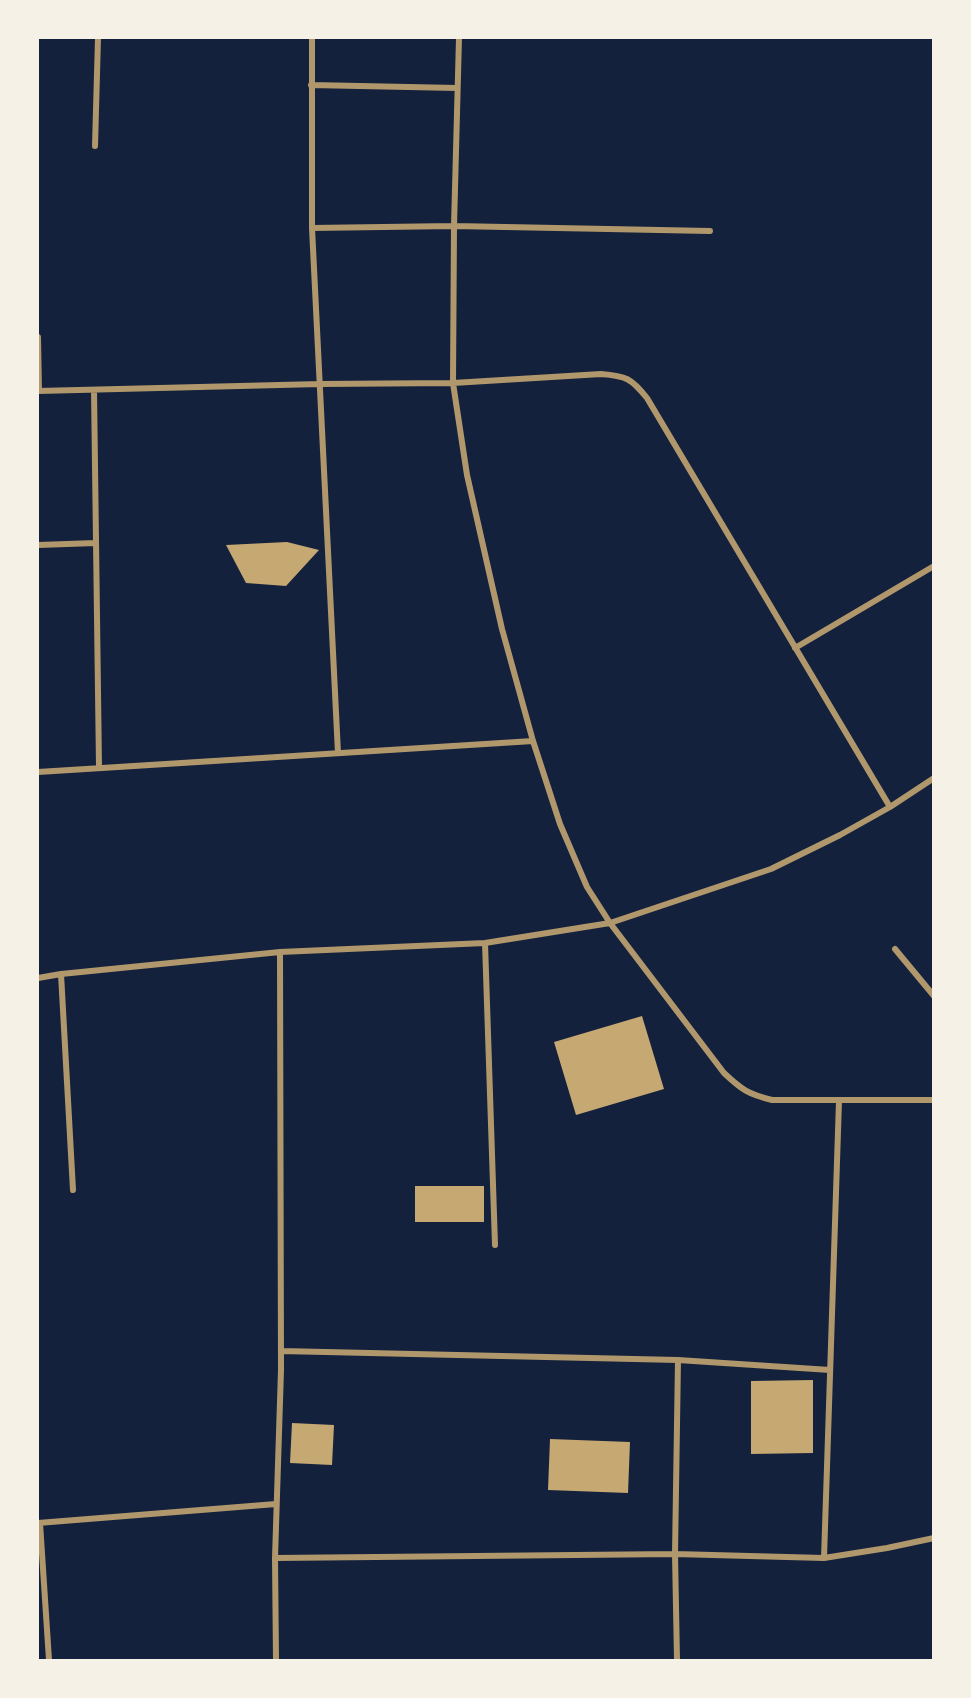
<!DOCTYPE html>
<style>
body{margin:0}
#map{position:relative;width:971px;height:1698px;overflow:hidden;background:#14213d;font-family:Montserrat,sans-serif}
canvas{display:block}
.frame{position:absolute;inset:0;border:39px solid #f6f1e7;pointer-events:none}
</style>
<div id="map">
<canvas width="971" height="1698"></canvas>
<div class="frame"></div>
</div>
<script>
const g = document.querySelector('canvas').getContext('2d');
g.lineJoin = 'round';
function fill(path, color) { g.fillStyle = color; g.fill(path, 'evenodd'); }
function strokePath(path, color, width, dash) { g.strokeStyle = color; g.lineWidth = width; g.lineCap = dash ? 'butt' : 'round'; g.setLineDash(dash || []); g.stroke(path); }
fill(new Path2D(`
 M287 542 319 550 286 586 246 583 226 545Z
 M642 1016 664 1089 576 1115 554 1042Z
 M415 1186H484V1222H415Z
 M813 1380V1453L751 1454V1381Z
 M292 1423 334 1425 332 1465 290 1463Z
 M550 1439 630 1442 628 1493 548 1490Z`), '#c6a872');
strokePath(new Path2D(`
 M312 38V228L338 753
 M459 38 454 226 453 383 467 475 502 629 533 741 560 824 587 887 610 923 724 1073C742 1090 748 1094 772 1100H934
 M311 85 457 88
 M95 146 98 38
 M312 228 454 226 710 231
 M38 337 39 391
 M94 390 99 767
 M38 391 320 384 453 383 601 374C626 376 631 378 647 398L890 807 934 778
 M38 545 96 543
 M795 648 934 566
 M38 772 533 741
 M485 943 495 1245
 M895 949 934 996
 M61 974 73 1190
 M38 978 61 974 280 952 485 943 610 923 771 869 840 835 890 807
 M281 1351 678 1360 675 1554 677 1660
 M678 1360 830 1370
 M38 1523 276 1504
 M40 1523 49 1660
 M275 1558 675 1554 824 1558 887 1548 934 1538
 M824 1558 839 1101
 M276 1660 275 1558 281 1370 280 952`), '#b1986c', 6);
</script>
